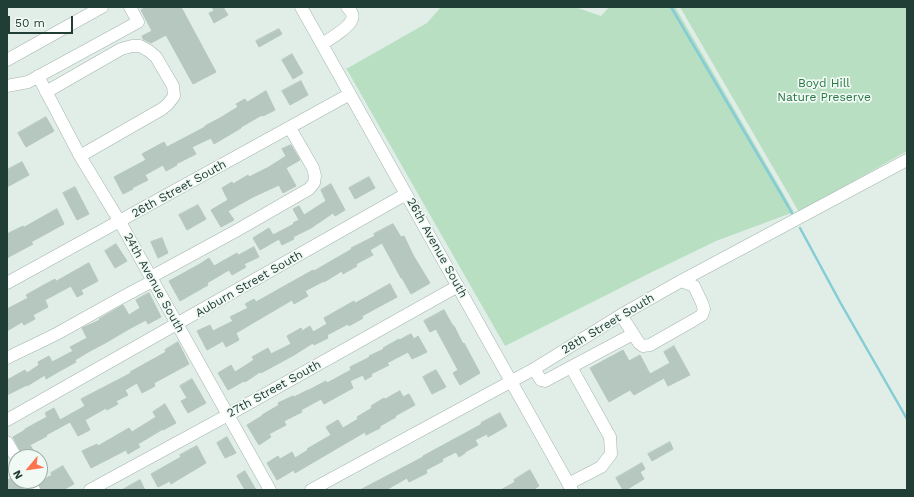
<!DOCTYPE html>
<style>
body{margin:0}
#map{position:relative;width:914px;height:497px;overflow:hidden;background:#e1ede7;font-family:"Work Sans",sans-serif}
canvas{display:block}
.frame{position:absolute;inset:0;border:8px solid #203e35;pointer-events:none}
.north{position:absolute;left:8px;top:449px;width:40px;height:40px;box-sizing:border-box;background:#f1f9f5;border:1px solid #9daea8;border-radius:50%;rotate:241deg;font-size:11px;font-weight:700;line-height:16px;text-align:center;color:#203e35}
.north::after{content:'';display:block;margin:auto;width:14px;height:18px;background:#fc734f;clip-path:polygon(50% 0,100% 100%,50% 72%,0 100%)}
.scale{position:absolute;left:8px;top:16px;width:65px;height:18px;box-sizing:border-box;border:2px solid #203e35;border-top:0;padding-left:5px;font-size:12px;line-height:14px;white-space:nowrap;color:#203e35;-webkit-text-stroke:3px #f1f9f5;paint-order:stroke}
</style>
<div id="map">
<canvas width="914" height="497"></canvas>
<div class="frame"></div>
<div class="north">N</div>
<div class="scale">50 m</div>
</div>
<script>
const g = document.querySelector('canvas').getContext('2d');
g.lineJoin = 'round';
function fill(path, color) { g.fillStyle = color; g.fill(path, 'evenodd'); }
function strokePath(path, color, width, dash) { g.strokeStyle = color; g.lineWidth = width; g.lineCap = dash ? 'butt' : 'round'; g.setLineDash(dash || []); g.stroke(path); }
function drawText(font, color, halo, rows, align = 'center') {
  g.font = font + ' "Work Sans",sans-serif'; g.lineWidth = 3.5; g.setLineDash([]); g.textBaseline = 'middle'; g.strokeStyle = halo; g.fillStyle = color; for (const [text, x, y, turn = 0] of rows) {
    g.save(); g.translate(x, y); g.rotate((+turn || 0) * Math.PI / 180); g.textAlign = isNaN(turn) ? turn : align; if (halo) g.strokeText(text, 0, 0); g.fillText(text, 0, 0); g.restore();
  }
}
fill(new Path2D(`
 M441 7H575L601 16 609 7H675L794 212 716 241 652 272 505 346 346 68H348L427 23Z
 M680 7H907V151L799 212Z`), '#b8dfc1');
strokePath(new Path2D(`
 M671 7 781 194 793 215
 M800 228 840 302 907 419`), '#84cdd6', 2.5);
const building = new Path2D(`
 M148 7H181L216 72 193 84 166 35 151 43 143 39 142 36 152 31 141 10Z
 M212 7H223L228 15 214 23 209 13 214 11Z
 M279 29 282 34 259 47 256 41Z
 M292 54 303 73 293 79 282 60Z
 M301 81 308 95 290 105 282 91Z
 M266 91 275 110 263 116 262 115 241 127V128L214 144 211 138 192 147 196 154 176 164 177 165 166 171 163 165 145 175 148 180 132 188 133 189 123 194 114 177 146 160 142 154 164 142 167 147 205 127V126L220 118 238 107 236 104 245 99 247 102Z
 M46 117 54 131 26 147 18 133Z
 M291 145 300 160 286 168 296 186 283 193 279 185 253 197 228 211 234 220 221 227 211 210 228 200 222 188 232 182 233 184 248 175 249 177 269 167 286 156 282 149Z
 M22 162 29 175 7 187V170Z
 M369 177 375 188 355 199 349 188Z
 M331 184 345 210 335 216 333 213 311 228 293 237 294 239 282 245 279 239 260 250 253 238 269 228 273 235 294 224 293 223 299 220 293 209 299 206 304 215 326 201 321 190Z
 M75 187 89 214 77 220 63 193Z
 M198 205 206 219 187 230 179 215Z
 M57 209 64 224 31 242 33 244 7 258V234L23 226 24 227Z
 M393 224 401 237 404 236 413 255 430 283 411 294 402 278H401L382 243 370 250 373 255 356 264 357 266 343 274 342 271 324 282V281L305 291 308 296 294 304 292 300 236 333 239 340 226 347 223 341 207 350 197 331 210 325 213 331 233 321 230 317 248 308 245 304 254 299 256 302 313 270 314 271 352 249 351 248 375 236 374 234Z
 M162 238 168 253 158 258 151 242Z
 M116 244 127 261 115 268 105 251Z
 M254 247 259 257 244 264 246 267 232 275 229 270 207 283 208 285 180 301 169 281 200 264 209 258 214 266 237 253 238 255Z
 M89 263 98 281 81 290 83 294 77 297 71 286 45 300 48 307 33 315 35 319 24 325 22 322 7 331V309L28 298 26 295 42 286 55 279 56 281Z
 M390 284 397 297 362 316 363 318 349 326 348 324 327 335 328 338 314 345 313 343 294 355 261 373 260 372 245 382 244 381 228 390 218 373 231 365 235 372 254 360 252 357 268 348 271 354 291 344 287 336 301 328 302 331 310 326 313 332 327 324 324 318 354 301 355 303Z
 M149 293 161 317 148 324 146 320 129 329 107 342 90 351 75 360 76 362 58 372 46 379 45 375 27 386V385L7 395V380L25 370 27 373 39 365 38 362 49 356 52 362 73 351 70 347 87 338 82 328 100 320 99 319 123 305 129 315 140 308 136 300Z
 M444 310 453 326H454L463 344 464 343 480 373 460 385 453 373 458 370 436 329 430 332 424 321Z
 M411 334 414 339 418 336 427 352 412 359 408 352 387 363 389 365 371 374 372 376 365 380 363 375 350 381 353 388 324 404 321 399 301 410 302 412 284 421 286 425 269 434 271 437 259 445 247 425 262 416V415L279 405 278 403 293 396 294 397 308 390H309L326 381 327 383 351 370 350 367 370 357 369 356 384 349 383 348 399 339V340Z
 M178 342 189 364 154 383 155 386 142 393 137 383 125 390 128 395 116 401 118 404 107 410 106 408 85 420 90 430 78 436 70 422 46 435 47 436 30 445 33 450 23 456 13 437 25 430V429L47 417 45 413 54 408 60 420 85 406 81 399 131 373 130 372 166 352 165 350Z
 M674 346 690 375 668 386 664 378 634 395 630 390 609 402 590 368 623 350 629 361 640 355 650 374 670 363 664 352Z
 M436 370 446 387 432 394 423 377Z
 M192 379 206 403 188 413 181 401 187 398 180 386Z
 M400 391 403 397 409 394 415 405 395 416 396 417 380 426V428L366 435 365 432 295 473 294 470 277 480 267 463 278 456 280 459 292 452 295 458 308 450 307 449 331 435 326 427 338 420 343 428 358 419 357 417 372 408 371 406 384 398 385 399Z
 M165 404 176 423 163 430V429L138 444 140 447 128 454 126 450 91 468 82 451 97 444 98 446 129 428 132 432 156 417 153 412Z
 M500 413 507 426 488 437 487 434 475 440 478 445 465 452V453L459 457 456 452 442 459 443 461 426 470 427 473 409 482 407 478 386 490H360L423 457V456L482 424 481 423Z
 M227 437 236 453 225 458 217 443Z
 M670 442 673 449 652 461 648 454Z
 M197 446 206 463 171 484 170 481 158 487 151 474 181 457 180 455Z
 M642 463 645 469 640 472 644 479 626 490H623L616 478Z
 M63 466 74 484 63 490H41L38 483 52 475 51 473Z
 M530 470 539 486 533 490H501L515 482 514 480Z
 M245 471 256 490H245L237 476Z
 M15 476 16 481H18L24 490H7V481Z
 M140 480 145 490H122Z`);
fill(building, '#b6c7c0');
strokePath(building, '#b3c7be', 1);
const minor = new Path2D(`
 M301 7 572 490
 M322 44C330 39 350 27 352 19 354 14 350 10 347 7
 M7 60 102 7
 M38 76 80 156 120 222 270 490
 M7 86 28 82 138 22 130 7
 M46 92 121 49 132 46H140L149 51 156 57 173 86 174 96 168 104 162 109 80 156
 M151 277 234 232 309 189 314 183 315 176 313 168 290 128
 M7 283 350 94
 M621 315 639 343 643 346 650 345 694 320 702 315 704 309 702 303 694 286 681 281
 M7 358C25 349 43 341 60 332 91 315 121 297 153 281
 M571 367 633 334
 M534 369 541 380 545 381 571 367 610 437 611 454 601 467 568 484
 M7 420 406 194
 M7 442 16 457
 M29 481 34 490
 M90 490 228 415 458 286
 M311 490 534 369 621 315 681 281 907 160`);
strokePath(minor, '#a3b5ae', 13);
strokePath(minor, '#fff', 12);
drawText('12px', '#277843', '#f1f9f5', [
 ["Boyd Hill",824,83],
 ["Nature Preserve",824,97]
]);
drawText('12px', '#203e35', '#f1f9f5', [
 ["26th Street South",179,189,-29],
 ["26th Avenue South",437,248,61],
 ["24th Avenue South",154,283,61],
 ["Auburn Street South",249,284,-30],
 ["28th Street South",608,324,-31],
 ["27th Street South",274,389,-29]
]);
</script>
